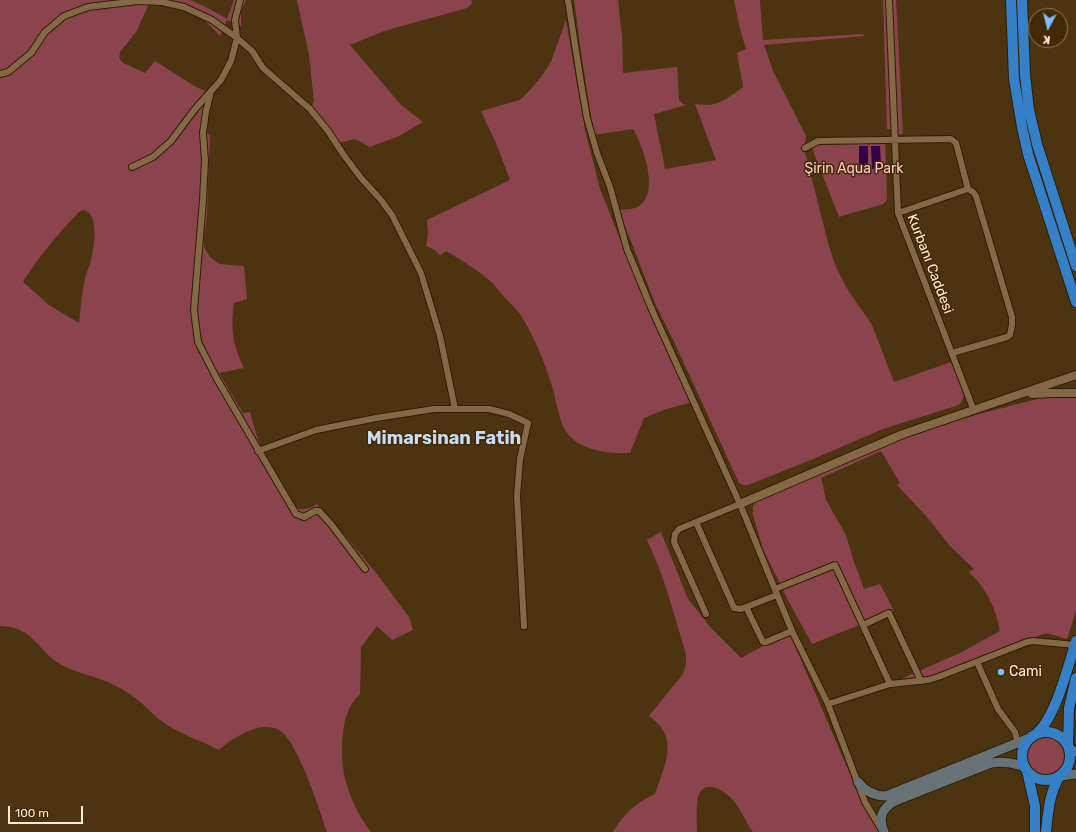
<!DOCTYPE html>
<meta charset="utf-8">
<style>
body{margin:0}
#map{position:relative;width:1076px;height:832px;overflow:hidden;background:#4d3411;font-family:Rubik,sans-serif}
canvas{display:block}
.north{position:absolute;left:1028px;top:8px;width:40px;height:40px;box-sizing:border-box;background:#422a05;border:1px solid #8c785a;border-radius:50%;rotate:187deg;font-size:11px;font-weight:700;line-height:16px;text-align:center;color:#fcecd9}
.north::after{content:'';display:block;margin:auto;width:14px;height:18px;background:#84bcfb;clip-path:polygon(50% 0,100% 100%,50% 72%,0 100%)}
.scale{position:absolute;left:8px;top:806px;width:75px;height:18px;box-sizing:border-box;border:2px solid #fcecd9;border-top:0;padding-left:5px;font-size:12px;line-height:14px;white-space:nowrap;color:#fcecd9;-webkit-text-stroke:3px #422a05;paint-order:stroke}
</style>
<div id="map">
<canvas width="1076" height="832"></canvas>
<div class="north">K</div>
<div class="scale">100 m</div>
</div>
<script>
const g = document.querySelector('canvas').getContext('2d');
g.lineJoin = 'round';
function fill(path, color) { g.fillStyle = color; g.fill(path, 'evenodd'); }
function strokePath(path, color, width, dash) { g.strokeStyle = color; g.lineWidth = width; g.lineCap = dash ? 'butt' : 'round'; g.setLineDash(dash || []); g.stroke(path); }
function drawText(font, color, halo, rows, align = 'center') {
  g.font = font + ' Rubik,sans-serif'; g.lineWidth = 3; g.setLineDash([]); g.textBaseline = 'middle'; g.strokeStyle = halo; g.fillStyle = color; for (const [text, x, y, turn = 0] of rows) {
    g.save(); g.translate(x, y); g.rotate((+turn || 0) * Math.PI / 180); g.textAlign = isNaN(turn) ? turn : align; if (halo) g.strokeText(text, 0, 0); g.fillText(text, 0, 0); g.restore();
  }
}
fill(new Path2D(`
 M0 0H190L206 7 227 19 234 0H246L241 12V26L227 20 220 36C199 11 180 6 149 4L136 32 120 52 119 58 123 63 145 73 155 61 196 87 214 95 209 112 207 132 210 136 207 215 204 238V247L210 257 219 264 244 266 247 299 234 303C230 326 233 347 244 368L219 373 243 413 250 412 258 440 295 507C303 512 310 508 317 504L349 540 380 578 409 617 413 630 392 640 377 626 361 647 360 694C349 704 345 717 343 733 338 769 349 803 371 832H327C320 811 297 739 279 730 260 720 233 738 219 750 202 741 183 735 167 725 156 718 149 709 139 701 132 695 124 690 116 686 98 676 77 674 60 664 37 650 34 627 0 626ZM83 210C100 212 94 249 91 260 90 265 88 269 86 274 82 290 81 307 79 323L49 305 23 282C39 256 58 234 79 212Z
 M297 0H471L472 3 467 8 384 31 350 45 401 105 423 122 399 136 370 147 355 139 334 144 309 110 314 102 309 55Z
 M574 0H618L622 37 623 73 677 67 679 100 683 104 686 105 654 114 665 169 716 160 695 104C699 104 703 105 707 105 721 105 733 94 743 87L737 53 746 49 740 29 734 0H760L763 40 863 34 864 36 764 45 773 71 806 136 804 149 829 246 836 267 846 287 872 325 894 382 951 362 964 394 963 399 959 405 883 429 813 459 748 485H743L739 483 676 346 654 301 631 241 618 210C625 209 633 210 639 206 660 193 643 145 633 129L594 135 582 59Z
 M883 0H886L892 129H887Z
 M892 0H896L903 134H898Z
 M566 20 585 130 600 189 632 269 693 402 666 409 644 418 630 453C605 454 570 450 561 421 557 409 555 395 551 383 544 361 535 339 523 319 518 310 512 305 505 298 500 292 495 285 489 280 476 269 461 260 446 251L440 255 435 250 426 246 428 235 427 220 510 180 496 143 481 111 520 100 531 89 541 77 551 62Z
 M885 136 887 200 883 204 839 217 810 143 817 138Z
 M1070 396 1076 398V611L1067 639 1046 633 993 653 939 677 910 679 903 678 960 653 1000 631C996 608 986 588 969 572L974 569 950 546 927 517 897 485 900 483 881 451 821 478 826 500 846 535 853 559 864 589 880 584 894 611 812 644 789 602 763 549 753 515V506L756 501 900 438 948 422 1045 397Z
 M661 532 688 599 711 628 741 658 789 632 852 779 880 832H753C746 822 741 810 733 800 726 792 706 778 699 794 695 805 697 821 697 832H613C623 814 637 802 655 794 664 766 681 738 649 716L683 674 686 664V654C674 615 665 577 647 540Z
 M1026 756a20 20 0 1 1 40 0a20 20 0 1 1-40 0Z`), '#8b444e');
fill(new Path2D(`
 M859 146H868V169L863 168 859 165Z
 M871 146H880L881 165 877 168 872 169Z`), '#310045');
const minor = new Path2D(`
 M568 0 581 83 587 118 597 153 610 187 627 249 653 312 740 504 792 631 828 704 865 802 880 827
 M889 0 898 213 974 411
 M0 74 8 72 31 53 45 32 64 16 88 7 138 1 162 2 184 7 212 20 237 38 252 51 263 68 310 109 328 131 343 154 361 178 381 200 392 215 421 273 440 336 455 409
 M211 91 206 112 203 133 205 161 203 200 194 310 198 342 217 379 296 514 304 517 315 511H319L331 524 365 569
 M805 148 818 141 951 139 956 143 968 189 898 213
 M132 167 153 157 171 141 195 109 221 80 231 61 237 38 235 20 240 0
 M952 353 1007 337 1010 335 1012 325V317L976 196 973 192 968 189
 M258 451 316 430 376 418 434 409H489L509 414 528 423 520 459 517 496 524 626
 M696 522 734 608 741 609 777 595
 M775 589 835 565 890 684
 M746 607 763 642H766L792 631
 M706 614 674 542 675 534 679 529 740 504
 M863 625 889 613 921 681
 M977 662 998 709 1015 732 1018 743
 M828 704 890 684 928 680 938 677 1027 642 1033 641 1075 645`);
const tertiary = new Path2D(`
 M1032 394 1052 393H1076
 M740 504 903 434 1076 375`);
const secondary = new Path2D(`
 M1070 749 1076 752
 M1061 776 1076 774
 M858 782C865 791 874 796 886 796L1032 737
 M884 832C878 818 882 808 895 801L991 763C1004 761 1013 763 1025 767`);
const trunk = new Path2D(`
 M1011 0 1014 79 1022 127 1028 154 1076 302
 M1022 0 1025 75 1029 110 1037 144 1076 266
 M1022 756a24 24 0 1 1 48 0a24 24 0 1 1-48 0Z
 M1036 734C1056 717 1068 666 1076 641
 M1068 745 1069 708 1076 678
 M1027 771 1035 806V832
 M1046 832C1048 812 1049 795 1059 777`);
strokePath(minor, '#2f1d03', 8);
strokePath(tertiary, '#2f1d03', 10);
strokePath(secondary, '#2f1d03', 11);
strokePath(trunk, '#2f1d03', 12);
strokePath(minor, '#846946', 6);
strokePath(tertiary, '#846946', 8);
strokePath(secondary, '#667276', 9);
strokePath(trunk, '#3580c7', 10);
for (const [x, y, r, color] of [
 [1001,672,4,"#84bcfb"]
]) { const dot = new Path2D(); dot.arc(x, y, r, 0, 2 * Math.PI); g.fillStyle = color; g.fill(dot); strokePath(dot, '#422a05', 1.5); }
drawText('14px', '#fcc8cc', '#422a05', [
 ["Şirin Aqua Park",854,169]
]);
drawText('14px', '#fcecd9', '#422a05', [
 ["Kurbanı Caddesi",930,264,69]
]);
drawText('14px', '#fcecd9', '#422a05', [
 ["Cami",1009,672]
], 'left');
drawText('bold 18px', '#c8ddf5', '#422a05', [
 ["Mimarsinan Fatih",444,439]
]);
</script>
